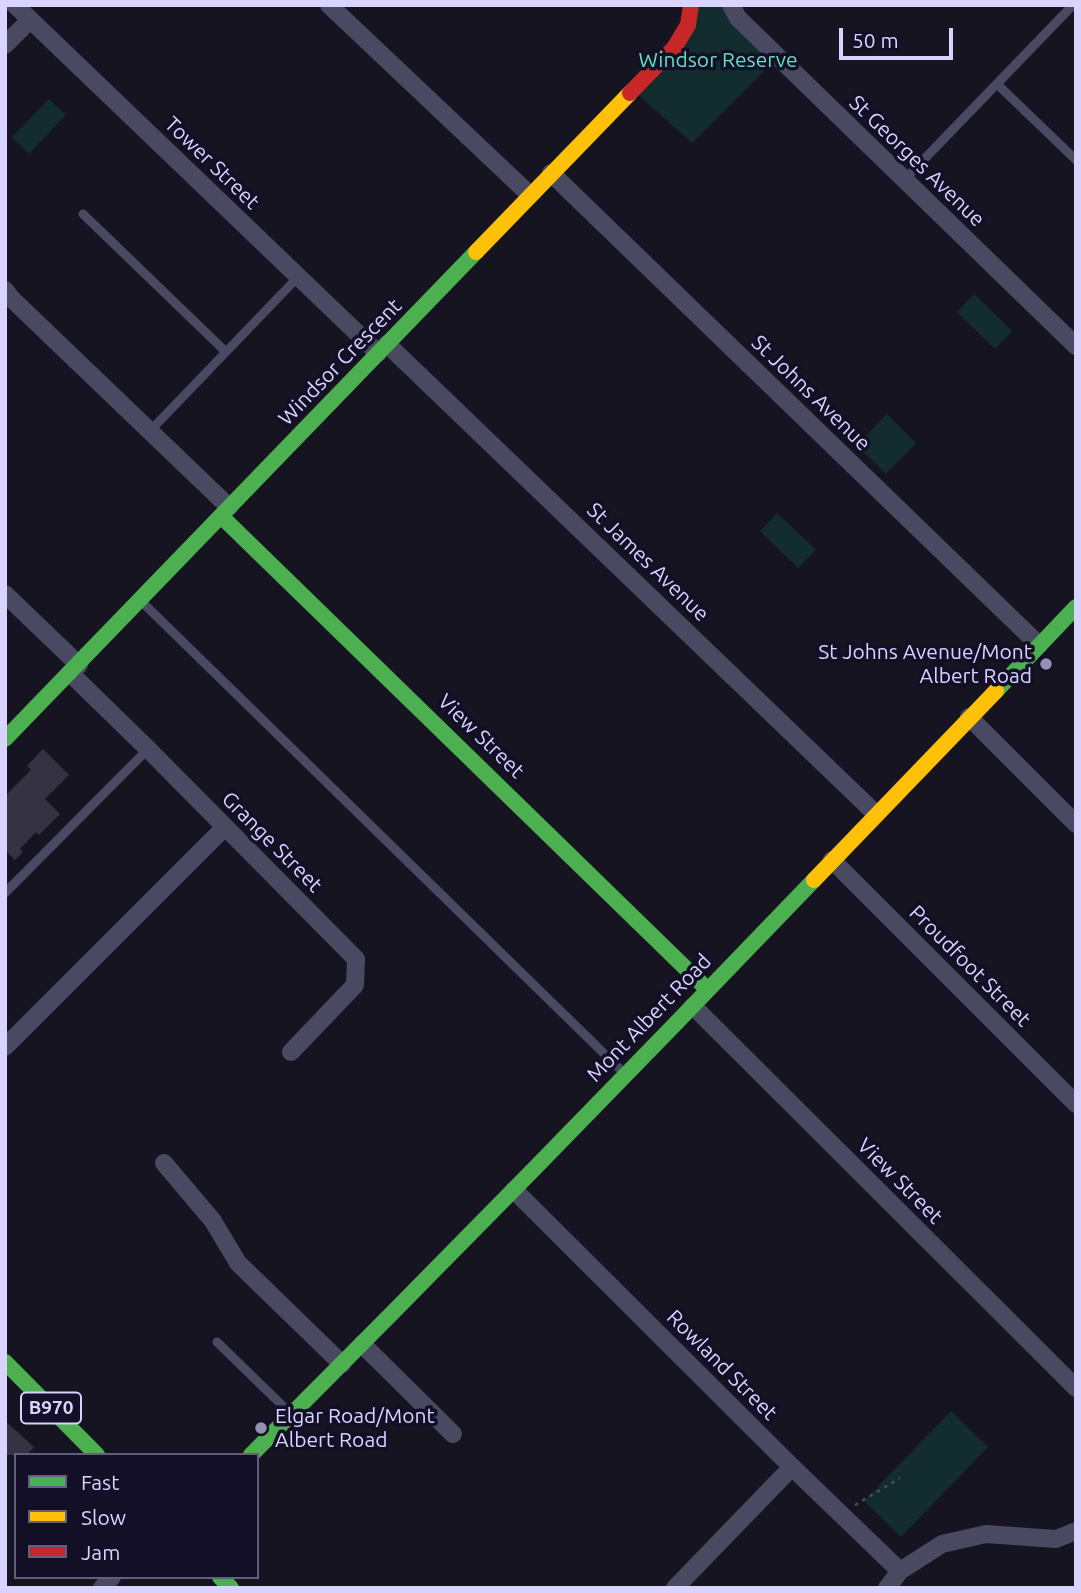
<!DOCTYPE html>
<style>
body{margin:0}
#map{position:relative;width:1081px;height:1593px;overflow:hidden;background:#161421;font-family:Ubuntu,sans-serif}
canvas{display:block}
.frame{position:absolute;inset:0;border:7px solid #d9d4ff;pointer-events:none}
.legend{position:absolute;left:14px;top:1453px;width:245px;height:126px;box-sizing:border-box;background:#130f26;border:2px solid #625e7d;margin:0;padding:9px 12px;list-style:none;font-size:21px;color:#d9d4ff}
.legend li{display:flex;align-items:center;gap:14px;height:35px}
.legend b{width:35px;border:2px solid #625e7d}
.scale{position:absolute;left:839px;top:28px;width:114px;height:32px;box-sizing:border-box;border:4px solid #d9d4ff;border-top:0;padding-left:9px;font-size:21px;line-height:24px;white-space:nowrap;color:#d9d4ff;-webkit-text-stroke:5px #130f26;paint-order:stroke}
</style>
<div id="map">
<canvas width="1081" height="1593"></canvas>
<div class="frame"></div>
<ul class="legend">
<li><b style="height:9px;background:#4caf50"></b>Fast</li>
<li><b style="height:9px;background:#ffc107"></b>Slow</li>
<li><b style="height:9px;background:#c62828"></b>Jam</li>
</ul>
<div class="scale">50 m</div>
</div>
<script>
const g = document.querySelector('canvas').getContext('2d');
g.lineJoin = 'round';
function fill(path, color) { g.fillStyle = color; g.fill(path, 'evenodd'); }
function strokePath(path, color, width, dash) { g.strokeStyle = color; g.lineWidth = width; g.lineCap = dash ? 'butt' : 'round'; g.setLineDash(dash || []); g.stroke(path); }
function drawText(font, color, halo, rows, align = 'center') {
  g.font = font + ' Ubuntu,sans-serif'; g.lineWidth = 7; g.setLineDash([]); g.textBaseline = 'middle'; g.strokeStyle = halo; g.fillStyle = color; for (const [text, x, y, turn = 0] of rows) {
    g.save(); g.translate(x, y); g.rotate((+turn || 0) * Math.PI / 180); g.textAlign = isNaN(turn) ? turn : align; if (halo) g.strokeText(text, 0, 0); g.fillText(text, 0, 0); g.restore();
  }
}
fill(new Path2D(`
 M694 5H726L776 59 692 143 636 93Z
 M49 99 66 115 29 154 12 137Z
 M974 294 1012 331 995 349 957 312Z
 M887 414 916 443 886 474 857 445Z
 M777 513 816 550 798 568 760 531Z
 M951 1411 988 1447 901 1537 864 1501Z`), '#132c2d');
fill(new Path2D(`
 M43 749 69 775 45 799 60 814 39 835 36 832 20 849 23 852 15 860 5 850V796L31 770 27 766Z
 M5 1421 34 1447 27 1455H5Z`), '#343243');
strokePath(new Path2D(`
 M855 1505 900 1478`), '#44505f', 2.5, [3.5, 5]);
strokePath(new Path2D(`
 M997 84 1076 160
 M904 180 1073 5
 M83 214 226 352
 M150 431 298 277
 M142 602 625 1074
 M5 893 148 749
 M217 1342 290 1413`), '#4a4962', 9);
strokePath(new Path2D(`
 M15 5 378 353
 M329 5 530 195
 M731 5 738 18 1076 346
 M5 45 30 20
 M551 173 1039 645
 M5 290 12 299 229 507
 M387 344 876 814
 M5 594 79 665
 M70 673 148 749 356 959 355 985 291 1052
 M969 717 1076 824
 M832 860 1076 1104
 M693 1006 1076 1388
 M5 1047 225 827
 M164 1163 213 1221 238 1263 342 1364
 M514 1190 792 1467 900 1571
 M362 1344 453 1434
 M102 1588 112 1577
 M675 1588 792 1467
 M887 1588 900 1571 942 1544 986 1534 1056 1539 1076 1531`), '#4a4962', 18);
strokePath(new Path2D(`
 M221 516 708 990
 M996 691 1076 607
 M5 739 476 252
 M5 1362 97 1455
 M251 1455C441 1265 628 1074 814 880
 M220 1577 231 1588`), '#4caf50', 16);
strokePath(new Path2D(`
 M476 252 630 93
 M814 880 996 691`), '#ffc107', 16);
strokePath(new Path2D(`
 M630 93 674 48 688 25 691 5`), '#c62828', 16);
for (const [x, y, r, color] of [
 [1046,664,7,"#9591b1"],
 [261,1428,7,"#9591b1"]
]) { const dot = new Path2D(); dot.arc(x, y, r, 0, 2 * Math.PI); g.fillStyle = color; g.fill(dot); strokePath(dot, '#130f26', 2.5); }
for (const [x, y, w] of [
 [51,1408,60]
]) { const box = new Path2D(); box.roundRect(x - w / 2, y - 15.5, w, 31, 5); g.fillStyle = '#130f26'; g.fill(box); strokePath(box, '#d9d4ff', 2); }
drawText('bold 19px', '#d9d4ff', null, [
 ["B970",51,1408]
]);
drawText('21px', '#5fe0c0', '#130f26', [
 ["Windsor Reserve",718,60]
]);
drawText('21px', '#d9d4ff', '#130f26', [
 ["St Georges Avenue",917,161,44],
 ["Tower Street",212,163,44],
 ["Windsor Crescent",340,362,-46],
 ["St Johns Avenue",811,393,44],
 ["St James Avenue",648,562,44],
 ["View Street",481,736,44],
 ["Grange Street",272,842,45],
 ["Proudfoot Street",970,966,45],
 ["Mont Albert Road",649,1018,-46],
 ["View Street",900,1181,45],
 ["Rowland Street",722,1365,45]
]);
drawText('21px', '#d9d4ff', '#130f26', [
 ["St Johns Avenue/Mont",1032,652],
 ["Albert Road",1032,676],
 ["Elgar Road/Mont",275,1416,"left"],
 ["Albert Road",275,1440,"left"]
], 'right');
</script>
